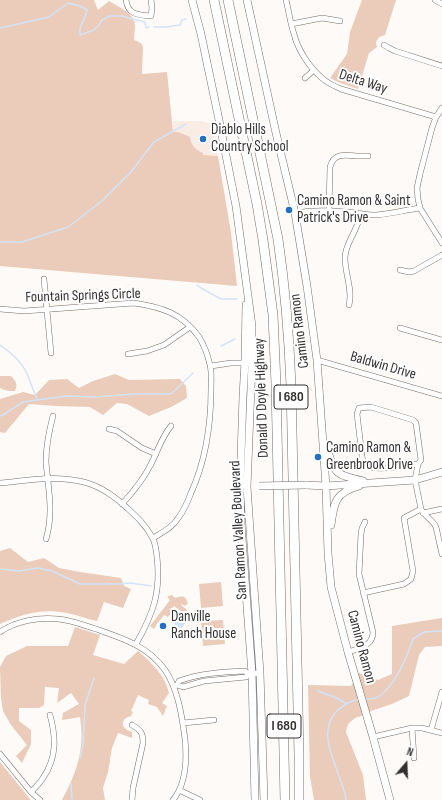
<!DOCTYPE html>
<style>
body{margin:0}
#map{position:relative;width:442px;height:800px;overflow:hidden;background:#fefaf7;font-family:"Sofia Sans Condensed",sans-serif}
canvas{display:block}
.north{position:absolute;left:386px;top:744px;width:40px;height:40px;-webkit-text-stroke:3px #fff;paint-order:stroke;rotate:19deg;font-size:11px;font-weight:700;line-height:16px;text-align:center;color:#333130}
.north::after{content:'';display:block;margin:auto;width:14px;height:18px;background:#333130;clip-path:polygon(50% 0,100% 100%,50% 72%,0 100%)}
</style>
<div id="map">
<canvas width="442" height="800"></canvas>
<div class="north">N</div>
</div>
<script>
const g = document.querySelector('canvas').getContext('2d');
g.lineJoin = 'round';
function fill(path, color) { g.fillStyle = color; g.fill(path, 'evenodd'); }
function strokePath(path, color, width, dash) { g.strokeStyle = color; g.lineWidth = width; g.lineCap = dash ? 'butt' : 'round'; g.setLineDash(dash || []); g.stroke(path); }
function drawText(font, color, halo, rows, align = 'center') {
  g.font = font + ' "Sofia Sans Condensed",sans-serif'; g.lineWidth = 4; g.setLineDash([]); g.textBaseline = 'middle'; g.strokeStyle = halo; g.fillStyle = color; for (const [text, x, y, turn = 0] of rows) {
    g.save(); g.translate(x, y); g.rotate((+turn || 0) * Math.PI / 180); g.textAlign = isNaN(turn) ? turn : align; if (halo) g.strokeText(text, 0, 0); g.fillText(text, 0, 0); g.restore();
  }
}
fill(new Path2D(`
 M173 121H202L214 125 218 156 204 155 202 153 195 149 190 141 173 132Z`), '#f8ece5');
fill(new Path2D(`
 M0 0H94L98 10 109 1C117 6 131 12 134 21 136 25 134 35 134 40L141 43 143 47 142 74 167 72 173 132H178L190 137C191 145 195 150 203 153V155L218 156 231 233 237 286 0 266Z
 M362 0H396L385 35 379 37 376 42 377 47 369 53 358 89 338 82 330 78 347 54 350 32Z
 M115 374 129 380 180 379 186 386 187 398 171 407 149 416 127 404 117 403 103 415 90 407 56 406 29 404 5 433 0 432V399L23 392 35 395 49 380 67 379 79 388 93 381Z
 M0 376H11C16 381 18 384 15 391 10 391 5 391 0 388Z
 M10 548 28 562 44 558 59 568 80 572 121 578 124 586 131 589 123 608 104 602 97 621C87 619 77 615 67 613 41 608 23 614 0 624V551Z
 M221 582 223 606 201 608 199 584Z
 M172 595 175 598C179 597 184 595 186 599 187 601 187 602 188 603L185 606 182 604 181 605 187 610V614L188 616 186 618 183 617 185 614 174 606 170 611 172 613 170 616 169 615 168 617 164 615 156 625V626L154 629 150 626 170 600 168 598V596Z
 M442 618V646L425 647 419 655 409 696 392 704 371 711 361 716 355 718 349 723 347 727 346 732 363 775 366 800H314L310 777 308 685 351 686 359 673 378 680 392 674V626Z
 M223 620 225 644 203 646 201 621Z
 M75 627 100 635 93 655 124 664 138 651C151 662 165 675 169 693L162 703 167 706 163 716 157 707 148 704 149 700 138 695 131 711 133 712 131 716C119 719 121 729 132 732V738L118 733 112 748 108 772 103 788 105 800H62C77 772 85 749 80 717L62 720 63 713 79 704 71 693 57 703 59 688 45 687 44 705 39 708H19V721L31 730V744L22 763 16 756 27 745 11 725 3 711 1 698 0 667 6 656 27 646H68Z
 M0 762 30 799V800H0Z`), '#ebcbb9');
fill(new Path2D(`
 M176 616 185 623 181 629 172 622Z`), '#d2e4f9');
strokePath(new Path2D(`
 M154 27H167L180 25 182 20 186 19
 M0 28 49 17 68 3 80 6 87 10 85 17 80 28V35L94 30 99 25 102 20 110 16H122L129 18 145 22 146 28 149 27
 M0 242H22L68 227 102 201 130 173 154 142 186 124
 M197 285 201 288 221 299H237
 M0 345C12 353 25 365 29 379 32 386 34 393 38 400
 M221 346 235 339
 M0 416 3 415 23 402 67 396 95 397 135 394H171L193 373
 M0 569 19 571 38 568 52 571 80 584H119L131 583 151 586
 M318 691 337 698 347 704
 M363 699C367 699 372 699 376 698 394 689 407 657 413 639L424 632 442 631
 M80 758 83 744 85 705 94 678
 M71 783 72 800
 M346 800C343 773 312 734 338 710 344 705 351 700 360 699`), '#d2e4f9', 1.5);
const street = new Path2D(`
 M126 0C128 15 138 15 151 16L152 8 151 0
 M286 0C289 11 290 23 294 34 298 50 309 67 322 78 327 83 334 86 341 89L436 117
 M435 0 442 4
 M291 24 322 18 340 21
 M384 45 389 48 395 51 442 66
 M305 78 314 70
 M442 108 436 117 432 128 420 174 417 188 418 199 420 208 442 243
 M329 210 330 167C334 152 346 155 358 156 361 156 365 156 368 156
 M295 213C313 210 326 210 345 212 355 212 365 215 376 215 390 214 405 210 420 208
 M400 270 409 272 414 271 442 255
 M44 279 51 353
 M349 305C353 290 345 274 345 258 345 248 350 241 354 232 357 226 359 220 361 215
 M0 309 24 311 134 303C161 307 182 313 199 337 204 345 208 356 210 365 212 373 211 382 211 389 211 425 206 460 191 493 188 501 184 510 179 517 173 527 163 532 153 538
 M400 328 442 340
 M128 354 147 351 164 345 190 327
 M317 360 442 396
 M211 366 231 363H247
 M371 407 413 420 416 423 421 460 418 464C399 465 380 473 363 464L357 414 359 408Z
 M109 429 117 431 142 448 156 454
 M418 464 415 480 421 509C425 517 433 520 436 527L442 554
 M0 483C26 481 53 475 79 481 97 484 113 495 126 507 137 517 145 524 152 537 156 543 156 551 157 557 161 593 153 614 136 644
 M122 504C133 492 143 480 150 466 157 453 161 438 171 426
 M423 513 442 509
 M46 539C54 513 48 487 46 462 46 446 49 431 53 416
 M363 593 404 584 411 579 413 571 404 518 421 509
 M0 632C16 621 38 617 58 619 71 620 83 625 96 629 122 638 148 646 165 670 178 689 182 716 185 739 187 759 186 784 173 800
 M348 652C360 648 373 646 373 632L359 574 361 534 362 528 365 522
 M177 685 179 681C201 673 223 672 245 671L248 674 260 673
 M174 686 177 685 183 687 204 681 246 677 248 674
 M183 723 214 720
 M412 728 414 758
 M431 730 442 692
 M373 737 412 728H422L442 733
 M0 754 31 792 40 800
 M179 790 200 800
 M31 792C35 788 40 783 43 778 57 758 56 737 50 715
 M132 800 133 788 143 743C143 733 141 730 132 725`);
const secondary = new Path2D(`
 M192 0 201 34 219 120 236 206 252 326V363L247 487 260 673 264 800
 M247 0 276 133 295 213 307 286 317 360 326 486 328 553 331 587 348 652 373 737 390 800
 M246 305 245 362 243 396 240 487 241 524 252 674 255 800
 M326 445C335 474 333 474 363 481
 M306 485 326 486 415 480 442 472
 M331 525C334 502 335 493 359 486`);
const highway = new Path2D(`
 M214 0 257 204 263 240 273 315 276 384 285 800
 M228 0 278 239C285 287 289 336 291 385L299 754V800`);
strokePath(street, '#716e6b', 6);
strokePath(secondary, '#716e6b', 8);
strokePath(highway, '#716e6b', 10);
strokePath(street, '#fff', 5);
strokePath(secondary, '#fff', 7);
strokePath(highway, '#fff', 9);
const secondaryBridge = new Path2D(`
 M259 486 306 485`);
strokePath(secondaryBridge, '#716e6b', 8, []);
strokePath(secondaryBridge, '#fff', 7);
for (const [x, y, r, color] of [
 [203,139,4,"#2271c0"],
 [289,210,4,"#2271c0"],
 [318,457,4,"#2271c0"],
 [163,626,4,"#2271c0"]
]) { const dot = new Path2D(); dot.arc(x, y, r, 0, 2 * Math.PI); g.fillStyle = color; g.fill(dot); strokePath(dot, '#fff', 1.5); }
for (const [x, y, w] of [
 [291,397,34],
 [284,726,34]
]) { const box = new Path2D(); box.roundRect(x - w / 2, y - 12, w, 24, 3); g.fillStyle = '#fff'; g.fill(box); strokePath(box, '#333130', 1); }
drawText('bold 14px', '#333130', null, [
 ["I 680",291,397],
 ["I 680",284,726]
]);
drawText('15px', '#333130', '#fff', [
 ["Delta Way",363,82,18],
 ["Fountain Springs Circle",83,296,-2],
 ["Camino Ramon",300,331,-97],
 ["Baldwin Drive",383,366,16],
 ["Donald D Doyle Highway",262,398,-92],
 ["San Ramon Valley Boulevard",239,530,-93],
 ["Camino Ramon",361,647,75]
]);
drawText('15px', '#333130', '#fff', [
 ["Diablo Hills",211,130],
 ["Country School",211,147],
 ["Camino Ramon & Saint",297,201],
 ["Patrick's Drive",297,218],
 ["Camino Ramon &",326,448],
 ["Greenbrook Drive",326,465],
 ["Danville",171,617],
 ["Ranch House",171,634]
], 'left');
</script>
